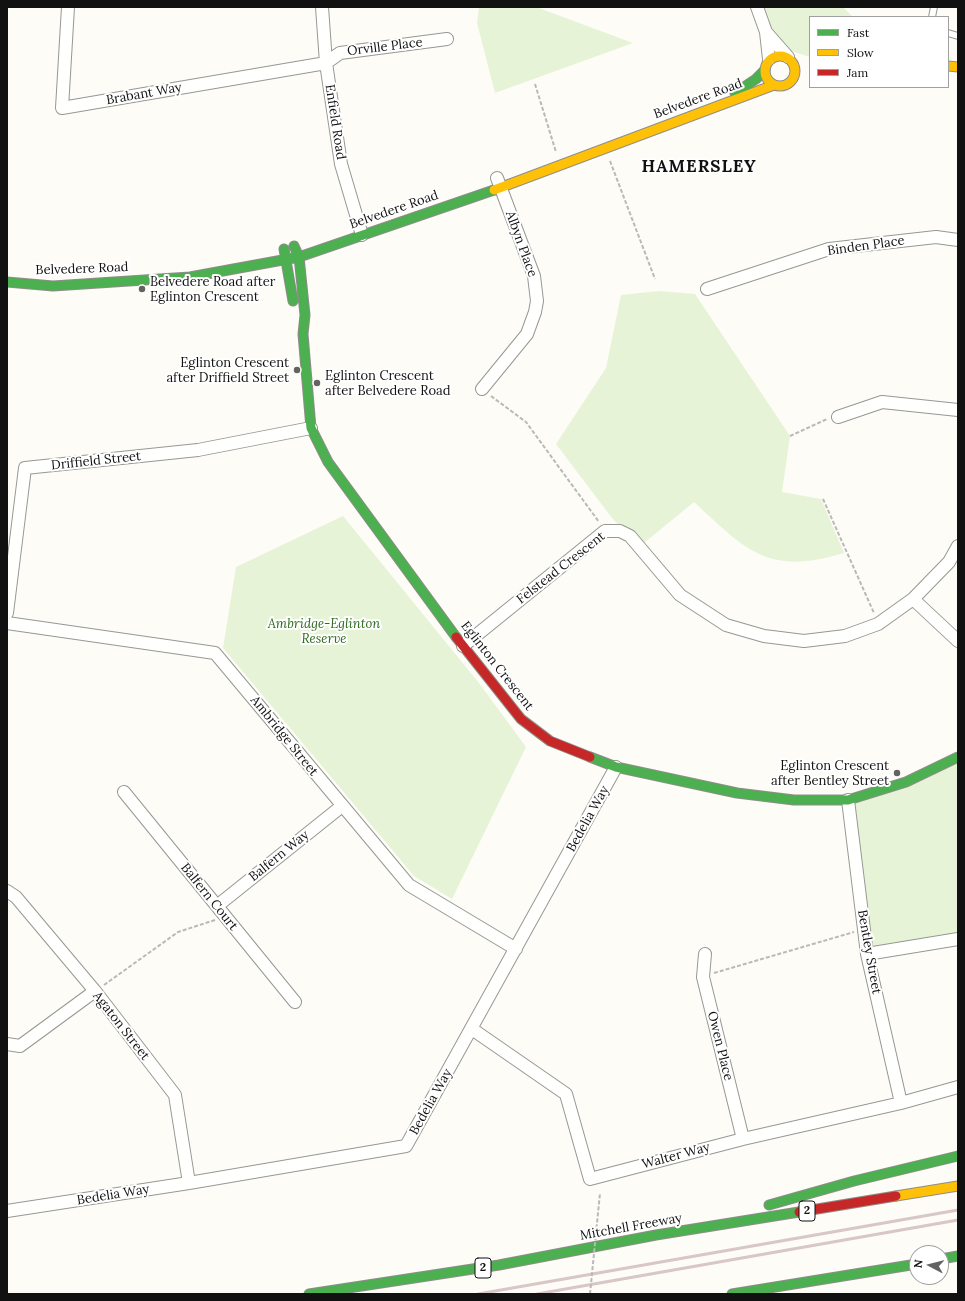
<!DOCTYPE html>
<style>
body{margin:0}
#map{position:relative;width:965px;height:1301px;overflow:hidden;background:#fdfcf7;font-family:Lora,serif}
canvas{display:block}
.frame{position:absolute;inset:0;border:8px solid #111;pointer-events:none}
.legend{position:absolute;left:809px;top:16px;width:140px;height:72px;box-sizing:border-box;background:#fff;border:1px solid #a0a0a0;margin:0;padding:5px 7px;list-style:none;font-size:12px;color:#111}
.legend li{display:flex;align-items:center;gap:8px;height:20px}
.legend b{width:20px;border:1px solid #a0a0a0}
.north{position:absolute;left:909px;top:1245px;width:40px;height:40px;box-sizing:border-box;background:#fff;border:1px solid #a0a0a0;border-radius:50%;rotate:277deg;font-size:11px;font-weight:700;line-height:16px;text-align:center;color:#111}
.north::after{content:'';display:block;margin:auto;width:14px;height:18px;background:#646362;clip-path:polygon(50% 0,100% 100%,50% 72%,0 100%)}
</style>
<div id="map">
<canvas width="965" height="1301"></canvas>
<div class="frame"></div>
<ul class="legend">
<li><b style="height:5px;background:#4caf50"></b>Fast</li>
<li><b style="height:5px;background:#ffc107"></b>Slow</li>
<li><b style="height:5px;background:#c62828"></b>Jam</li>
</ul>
<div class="north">N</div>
</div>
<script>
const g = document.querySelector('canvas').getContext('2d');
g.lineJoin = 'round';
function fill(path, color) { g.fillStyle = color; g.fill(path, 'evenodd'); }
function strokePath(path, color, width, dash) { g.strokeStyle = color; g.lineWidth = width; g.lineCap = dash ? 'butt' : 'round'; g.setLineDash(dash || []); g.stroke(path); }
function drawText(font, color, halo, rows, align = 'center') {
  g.font = font + ' Lora,serif'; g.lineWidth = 4; g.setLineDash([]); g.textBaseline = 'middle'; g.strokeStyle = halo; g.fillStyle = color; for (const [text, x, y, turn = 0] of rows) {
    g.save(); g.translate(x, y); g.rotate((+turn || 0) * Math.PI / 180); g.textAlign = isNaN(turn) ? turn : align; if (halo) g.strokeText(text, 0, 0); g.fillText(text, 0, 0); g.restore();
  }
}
fill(new Path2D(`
 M479 7H536L633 43 495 93 477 23Z
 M762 7H843L853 17H810V57L791 51 776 38Z
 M659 291 695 294 790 436 782 492 821 499 844 553C768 576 747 551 694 502L639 547 612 518 556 444 606 368 621 295Z
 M343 516 479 683 526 747 452 899 414 876 223 648 236 567Z
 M958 763V938L867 954 848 800Z`), '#e7f3d7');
const lane = new Path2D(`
 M932 17 934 7
 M948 33 958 36`);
const street = new Path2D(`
 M68 7 62 108 326 63 340 53 447 39
 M322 7 326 63 341 164 362 235
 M757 7 766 32 769 59
 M766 32 788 57
 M707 289 829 249 936 237 958 240
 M482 389 527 334 535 312 537 301 534 276 497 178
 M838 417 882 402 958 410
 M913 599 958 641
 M7 613 25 468 198 450 311 428
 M7 623 215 653 409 885 516 949
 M463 646 605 531H620L630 536 680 595 726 625 764 636 804 641 845 636 878 624 913 599 949 562 958 546
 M124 792 295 1002
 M848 800 867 954 901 1103
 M7 891 16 897 95 991 175 1095 189 1183
 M217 906 342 806
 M705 954 703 977 743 1139
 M867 954 958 939
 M472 1029 566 1094 590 1179 743 1139 901 1103 958 1087
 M7 1044 20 1046 95 991
 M7 1211 189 1183 406 1146 616 767`);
const fast = new Path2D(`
 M735 93 756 79 765 70
 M294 246 299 257 305 315 303 334 311 428 328 462 456 637
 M284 249 293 301
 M7 282 53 286 190 277 299 257 494 190
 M590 757 616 767 737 793 794 800H848L906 782 958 757
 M769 1205 854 1181 958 1156
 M941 1259 958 1256
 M309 1294 499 1265 656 1235 799 1212
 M732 1294 917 1264`);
const slow = new Path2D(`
 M765 71a15 15 0 1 1 30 0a15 15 0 1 1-30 0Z
 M948 66 958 67
 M494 190 774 85
 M896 1196 958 1186`);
const jam = new Path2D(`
 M456 637 521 719 550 741 590 757
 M799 1212 896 1196`);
strokePath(lane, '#979795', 8);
strokePath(street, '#979795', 14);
strokePath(fast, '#8e8d8b', 11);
strokePath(slow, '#8e8d8b', 11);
strokePath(jam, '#8e8d8b', 11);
strokePath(new Path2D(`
 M535 84 556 152
 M610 161 655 279
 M491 396 526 422 599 522
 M790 436 827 419
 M823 499 874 613
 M714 973 854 932
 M104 985 178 932 215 920`), '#b9b9b8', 2, [4, 2]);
strokePath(lane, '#fffffe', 6);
strokePath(street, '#fffffe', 12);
strokePath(fast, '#4caf50', 9);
strokePath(slow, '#ffc107', 9);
strokePath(jam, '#c62828', 9);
strokePath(new Path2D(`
 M478 1294 958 1210
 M537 1294 958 1220`), '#d9c6c7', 3);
strokePath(new Path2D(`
 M590 1294 600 1193`), '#b9b9b8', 2, [4, 2]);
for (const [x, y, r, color] of [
 [142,289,4,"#646362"],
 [297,370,4,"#646362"],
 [317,383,4,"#646362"],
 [897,773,4,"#646362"]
]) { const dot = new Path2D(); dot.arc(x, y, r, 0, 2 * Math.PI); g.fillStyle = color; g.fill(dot); strokePath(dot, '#fff', 1.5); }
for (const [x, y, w] of [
 [807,1211,16],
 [483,1268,16]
]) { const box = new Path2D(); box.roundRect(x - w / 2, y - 10, w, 20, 3); g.fillStyle = '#fff'; g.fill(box); strokePath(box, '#111', 1); }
drawText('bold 12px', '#111', null, [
 ["2",807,1211],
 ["2",483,1268]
]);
drawText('13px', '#111', '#fff', [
 ["Orville Place",385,47,-7],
 ["Brabant Way",144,94,-10],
 ["Belvedere Road",698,99,-20],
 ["Enfield Road",335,122,81],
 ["Belvedere Road",394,210,-19],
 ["Albyn Place",521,244,70],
 ["Binden Place",866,246,-8],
 ["Belvedere Road",82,269,-2],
 ["Driffield Street",96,461,-6],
 ["Felstead Crescent",561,568,-38],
 ["Eglinton Crescent",497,666,52],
 ["Ambridge Street",284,736,51],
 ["Bedelia Way",588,819,-61],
 ["Balfern Way",279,856,-39],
 ["Balfern Court",209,897,51],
 ["Bentley Street",869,952,80],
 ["Agaton Street",121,1026,52],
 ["Owen Place",720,1046,76],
 ["Bedelia Way",431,1102,-61],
 ["Walter Way",676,1156,-15],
 ["Bedelia Way",113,1195,-9],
 ["Mitchell Freeway",631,1227,-10]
]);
drawText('13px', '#111', '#fff', [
 ["Belvedere Road after",150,282],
 ["Eglinton Crescent",150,297],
 ["Eglinton Crescent",289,363,"right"],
 ["after Driffield Street",289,378,"right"],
 ["Eglinton Crescent",325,376],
 ["after Belvedere Road",325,391],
 ["Eglinton Crescent",889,766,"right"],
 ["after Bentley Street",889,781,"right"]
], 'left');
drawText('italic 13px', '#2f6b1f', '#fff', [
 ["Ambridge-Eglinton",324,624],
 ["Reserve",324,639]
]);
g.letterSpacing = '1px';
drawText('bold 17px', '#111', '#fff', [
 ["HAMERSLEY",699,167]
]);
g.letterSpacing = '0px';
</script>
